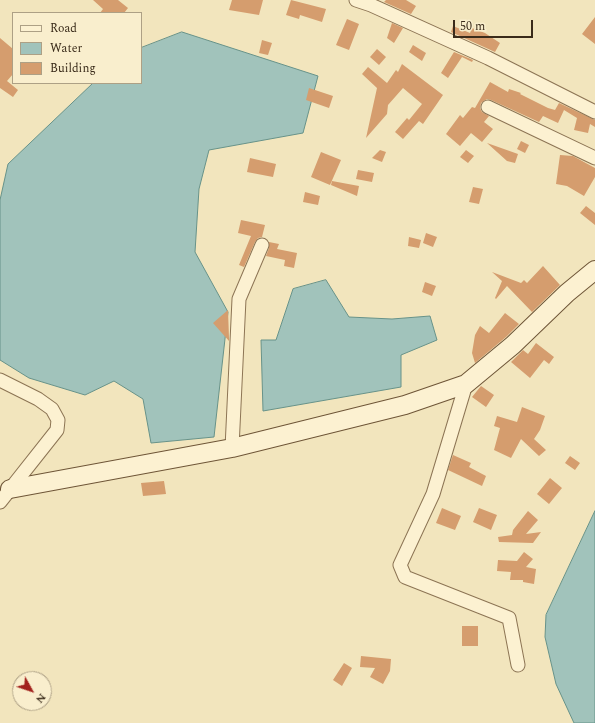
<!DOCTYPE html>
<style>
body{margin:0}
#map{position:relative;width:595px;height:723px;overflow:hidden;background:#f2e5bd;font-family:Spectral,serif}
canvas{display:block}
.legend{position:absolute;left:12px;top:12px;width:130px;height:72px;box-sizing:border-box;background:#f9eecd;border:1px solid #ada085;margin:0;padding:5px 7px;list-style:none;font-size:12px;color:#3a2b1a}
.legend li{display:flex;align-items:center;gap:8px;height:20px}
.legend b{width:20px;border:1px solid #ada085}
.north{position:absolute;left:12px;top:671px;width:40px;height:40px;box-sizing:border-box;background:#f9eecd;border:1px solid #ada085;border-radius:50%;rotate:130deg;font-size:11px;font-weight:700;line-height:16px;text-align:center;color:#3a2b1a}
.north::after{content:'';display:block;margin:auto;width:14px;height:18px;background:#a2221d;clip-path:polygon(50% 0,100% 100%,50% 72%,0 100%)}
.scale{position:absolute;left:453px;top:20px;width:80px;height:18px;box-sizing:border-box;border:2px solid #3a2b1a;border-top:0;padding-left:5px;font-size:12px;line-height:14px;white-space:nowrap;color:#3a2b1a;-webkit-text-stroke:3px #f9eecd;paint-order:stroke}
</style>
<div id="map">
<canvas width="595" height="723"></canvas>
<ul class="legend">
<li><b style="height:5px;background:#fcf1d1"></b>Road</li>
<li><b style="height:11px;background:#a1c3bb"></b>Water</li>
<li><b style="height:11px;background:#d59d6e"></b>Building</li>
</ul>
<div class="north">N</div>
<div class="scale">50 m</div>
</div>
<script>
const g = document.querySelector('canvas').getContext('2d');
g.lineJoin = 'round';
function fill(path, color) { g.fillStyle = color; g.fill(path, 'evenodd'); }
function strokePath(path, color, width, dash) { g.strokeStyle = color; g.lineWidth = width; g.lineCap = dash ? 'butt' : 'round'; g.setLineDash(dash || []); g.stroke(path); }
const water = new Path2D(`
 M182 32 318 76 303 133 209 150 199 189 195 252 228 312 214 437 151 443 143 399 114 381 85 395 29 378 0 360V200L8 164 93 83H141V48Z
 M326 280 349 317 392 319 430 316 437 340 401 355V387L263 411 261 340H276L293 289Z
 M595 511V723H574L556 684 545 637 546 615Z`);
fill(water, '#a1c3bb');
strokePath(water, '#679289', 1);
fill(new Path2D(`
 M93 0H118L128 8 124 13H100L103 9Z
 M232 0H263L259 15 229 10Z
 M291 0 326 9 322 22 300 15 299 19 286 15Z
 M386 0H406L416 6 411 14 384 2Z
 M595 17V44L582 34Z
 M347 19 359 24 349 50 336 45Z
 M392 23 403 28 394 43 387 38Z
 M453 26 470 33 472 28 485 33 500 43 495 52 451 32Z
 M0 38 13 49V74L7 81 18 90 13 97 0 88Z
 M262 40 272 43 268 55 259 53Z
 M413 45 426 53 422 61 409 52Z
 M377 49 386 57 379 65 370 57Z
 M454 52 473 60 472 62 462 57 448 78 441 73Z
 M402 64 443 95 423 124 419 121 403 139 395 132 407 118 409 120 422 104 403 88 388 105 387 114 366 138 377 88 362 74 368 67 387 83 396 70 398 72Z
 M490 82 508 92 509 89 521 93 520 94 548 108 555 110 559 103 595 120V127L590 124 588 133 574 130 577 118 564 110 558 123 543 116 539 122 491 100 487 99 481 103 480 108 482 112 489 116 484 122 493 129 482 142 471 133 460 146 446 134 460 115 463 118 472 107 475 108Z
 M309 88 333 96 329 108 306 100Z
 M521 141 529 145 525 153 517 149Z
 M487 143 518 154 515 163 507 161Z
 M380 150 386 152 382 162 372 158Z
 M466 150 474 156 468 163 460 157Z
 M321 152 341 160 330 185 311 177Z
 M560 155 573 156 595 168V177L584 196 567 186 556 184Z
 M250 158 276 164 273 177 247 172Z
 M358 170 374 173 372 182 356 179Z
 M332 181 359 186 357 196 331 185Z
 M473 187 483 189 479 204 469 202Z
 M305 192 320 196 318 205 303 202Z
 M586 206 595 213V225L580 213Z
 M241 220 265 225 262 237 258 238 255 242 244 267 239 265 251 236 238 233Z
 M426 233 437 237 433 247 423 243Z
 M409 237 421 240 419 248 408 246Z
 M269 242 279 244 277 249 297 253 294 268 284 266 285 260 266 256 269 248Z
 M543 266 560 285 532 312 507 286 496 299 495 298 502 281 492 272 521 283 524 280 527 283Z
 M425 282 436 286 432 296 422 292Z
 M228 310 229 338V341L213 323Z
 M505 313 519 324 506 337 475 363 472 353 475 335 480 326 489 333Z
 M536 343 554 357 549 364 544 360 530 378 511 362 523 350 528 354Z
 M481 386 494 395 486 407 472 397Z
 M522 407 545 416 540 430 534 439 546 450 539 456 521 439 511 458 494 450 500 428 494 426 497 416 517 422Z
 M453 455 471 463 469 467 486 476 482 486 448 470Z
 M570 456 580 463 575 470 565 463Z
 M550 478 562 488 549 504 537 494Z
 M164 481 166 494 143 496 141 483Z
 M442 508 461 516 455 530 436 523Z
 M479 508 497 515 491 530 473 522Z
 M528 511 538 520 526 534 541 532 533 543 499 542 498 537 512 535 513 530Z
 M524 552 533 559 526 567 536 569 534 584 523 582V580H510L511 572 497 571 498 560 517 561Z
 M462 626H478V646H462Z
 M361 656 391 659 390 671 383 684 370 677 375 668 360 667Z
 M344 663 352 668 342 686 333 680Z`), '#d59d6e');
const street = new Path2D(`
 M356 0 371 5 488 58 595 112
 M488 107 595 158
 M0 380 38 399 52 409 58 420 57 430 0 502
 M466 384 433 494 400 565 405 577 509 618 518 665
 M232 448 239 299 262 245`);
const secondary = new Path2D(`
 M10 489 232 448 405 405 466 384 513 345 567 293 595 270`);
strokePath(street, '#8c7454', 15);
strokePath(secondary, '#6e5537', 20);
strokePath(street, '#fcf1d1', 13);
strokePath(secondary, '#fcf1d1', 18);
</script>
